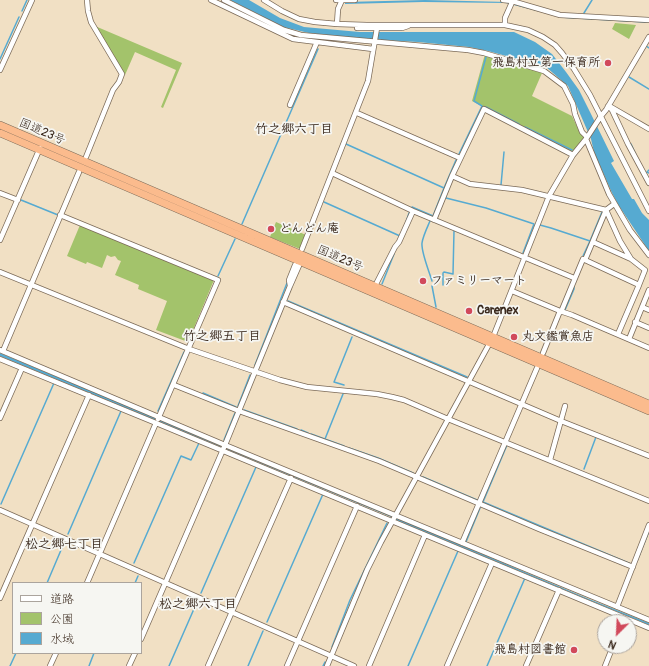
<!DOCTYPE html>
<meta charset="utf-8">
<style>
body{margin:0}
#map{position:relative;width:649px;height:666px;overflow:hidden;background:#f1e0c4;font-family:Pangolin,"Klee One",sans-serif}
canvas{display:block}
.legend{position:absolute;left:12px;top:582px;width:130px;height:72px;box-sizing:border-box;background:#f6f6f2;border:1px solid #aba49d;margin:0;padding:5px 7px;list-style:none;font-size:12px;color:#3b2a1e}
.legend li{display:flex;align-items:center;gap:8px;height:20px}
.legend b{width:20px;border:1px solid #aba49d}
.north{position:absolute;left:597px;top:614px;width:40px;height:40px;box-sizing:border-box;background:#f6f6f2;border:1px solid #aba49d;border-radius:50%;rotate:204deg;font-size:11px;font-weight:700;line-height:16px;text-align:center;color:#3b2a1e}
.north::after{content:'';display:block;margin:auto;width:14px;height:18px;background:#d1495b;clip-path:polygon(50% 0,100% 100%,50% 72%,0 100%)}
</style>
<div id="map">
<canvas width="649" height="666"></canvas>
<ul class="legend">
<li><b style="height:5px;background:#fff"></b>道路</li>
<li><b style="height:11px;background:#a3c36b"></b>公園</li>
<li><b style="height:11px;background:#56aad1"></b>水域</li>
</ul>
<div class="north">N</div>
</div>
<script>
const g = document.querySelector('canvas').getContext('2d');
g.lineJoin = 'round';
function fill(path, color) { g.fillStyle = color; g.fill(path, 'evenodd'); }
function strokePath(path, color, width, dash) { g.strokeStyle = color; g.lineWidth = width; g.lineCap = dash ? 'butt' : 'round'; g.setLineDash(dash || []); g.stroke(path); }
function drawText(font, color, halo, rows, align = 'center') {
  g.font = font + ' Pangolin,"Klee One",sans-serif'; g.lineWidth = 3.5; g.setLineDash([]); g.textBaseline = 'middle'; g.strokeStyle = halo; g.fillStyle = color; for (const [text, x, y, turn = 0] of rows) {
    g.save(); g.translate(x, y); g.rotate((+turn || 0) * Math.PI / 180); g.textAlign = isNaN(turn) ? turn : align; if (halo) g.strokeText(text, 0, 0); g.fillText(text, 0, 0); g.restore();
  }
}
fill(new Path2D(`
 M615 23 636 25 629 39 612 29Z
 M95 26 182 63 163 108 161 107 176 70 135 52 125 75Z
 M485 54 542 73 532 96 572 116 580 133 585 138 574 151 572 152 472 101Z
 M276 222 306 235 300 249 270 237Z
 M80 225 214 280 188 342 156 330 167 301 138 289 139 285 115 275 121 261 118 260 115 256 111 257 107 255 102 268 87 262 86 264 67 256Z`), '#a3c36b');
fill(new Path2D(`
 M230 0H249L280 18 304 27 360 32H514L535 42 552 54 566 72 579 90 590 112 614 161 611 163 632 199H634L642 213 649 220V251L619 206 612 193 594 152 591 139 568 86 546 67 488 51 469 47 418 42 363 39 309 33 283 27Z
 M425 0 508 2 560 16 649 21V23L564 18 506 3 423 2 345 4V2Z
 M0 353 392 516 589 599 649 623V625L396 520 391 517 0 356Z`), '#56aad1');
strokePath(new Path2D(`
 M22 11 27 0
 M584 13 592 0
 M646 46 649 48
 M0 59 19 17
 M629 77 649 89
 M486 107 519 124
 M525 127 572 150
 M346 144 444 188
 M630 145 631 144 636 155
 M459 154 482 106 474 101 486 57
 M649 170 647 172 649 173
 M501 185 504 152
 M446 198 486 208 534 224 523 253
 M21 200 58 215
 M324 202 400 236
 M412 207 433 216 444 188 456 160
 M430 221C427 228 423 236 422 243 421 252 429 271 432 281
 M406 222 409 213
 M242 224 318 49
 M540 225 551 228 590 241
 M583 256 590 241 602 212
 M218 276 235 239
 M382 284 394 254
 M443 285V273L444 272 453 274 454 231
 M432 286 436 307
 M288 301 467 377
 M565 310 574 289V286
 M189 341 191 337
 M255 365 287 283
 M344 385 334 382 352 337
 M203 393 236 407
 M238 406 250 375
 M244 410 297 429
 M158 411 184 352
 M301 430 308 433
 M311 434 344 446
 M325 439 343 394
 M224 440 235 413
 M507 445 483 502 631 564
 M349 448 378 458 413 473
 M584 469 596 437
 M423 477 477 500
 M1 504 54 383
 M68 534 121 411
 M466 542 480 508
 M637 561 649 531
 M134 563 181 456 191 460 199 443
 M47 583 64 543
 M135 583 138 576
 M201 593 256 467
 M267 622 323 494
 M332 647 350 600 387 523
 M10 666 16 653
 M89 666 94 653
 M169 666 197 602
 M248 666 263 631
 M323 666 325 662
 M408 666 458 551
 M487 666 525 578`), '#56aad1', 1.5);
const minor = new Path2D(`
 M211 0 293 39 373 49
 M224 0 284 30 301 35 468 50 484 53 544 71 564 86 573 104 575 114 582 132 587 137
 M264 0 282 11 299 19 315 22 337 24 367 25H505L528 30 543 37 555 45 562 53 574 69 590 95 649 211
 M336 0H355
 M503 0 512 1 560 15 649 20
 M338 24H337L338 9 342 0
 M505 25V18L513 0
 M357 28H402L408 26
 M0 70 32 0
 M290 105 317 42
 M608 106 612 110 628 144 649 183
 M611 107 649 129
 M357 113 460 158
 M586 139 609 194 630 230 649 255
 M86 157 113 90 119 82 122 74 91 22 88 11 87 0
 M332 173 413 211 574 278
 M452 176 470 184 522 190 606 210 585 260 639 285 618 334
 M0 193 18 200
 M614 204 606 210 620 241 631 259 645 270 639 285
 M60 215 218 280 158 419
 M434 220 452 176 484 109 573 155
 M0 240 40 148
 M593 242 631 259
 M302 249 368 81 377 28
 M0 272 189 349 280 380 307 387 377 394 392 397 404 400 448 419 649 501
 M290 286 301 261
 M375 286 395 247 399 242 413 211
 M512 291 560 311 572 315 649 348
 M283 302 561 421 649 456
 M642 307 649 310
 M561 312 583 259 585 260
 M635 322 649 328
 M629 339 649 290
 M0 350 225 445 649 620
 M3 351 79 172
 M543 353 560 311
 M0 359 156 423 649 628
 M174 385 239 411 379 461 539 529 633 567
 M0 418 22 368
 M550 460 565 406
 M0 510 354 666
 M462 543 537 368
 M87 583 156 423
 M0 598 89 395
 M617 607 649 525
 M141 639 225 445 290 286 289 280 295 265
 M50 666 56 653
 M129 666 135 653
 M208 666 291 478
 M287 666 357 506
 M327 666 367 570 381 542 493 337 549 196 573 155 586 139 601 116 606 110 649 37
 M369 666 425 535
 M447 666 492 563
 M526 666 559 590
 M605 666 613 646`);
const highway = new Path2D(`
 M0 125 649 404
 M0 133 649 411`);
strokePath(minor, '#7b6a58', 6);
strokePath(highway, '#7b6a58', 8);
strokePath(minor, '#fff', 4.5);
strokePath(highway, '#fbbb8d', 7);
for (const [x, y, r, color] of [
 [608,63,4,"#d1495b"],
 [271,229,4,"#d1495b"],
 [423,281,4,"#d1495b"],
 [469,311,4,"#d1495b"],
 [514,337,4,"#d1495b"],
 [574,650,4,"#d1495b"]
]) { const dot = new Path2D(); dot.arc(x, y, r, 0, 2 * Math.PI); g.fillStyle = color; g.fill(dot); strokePath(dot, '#f6f6f2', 1.5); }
drawText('bold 12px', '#3b2a1e', '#f6f6f2', [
 ["飛島村立第一保育所",600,63,"right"],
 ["どんどん庵",279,229],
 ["ファミリーマート",431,281],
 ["Carenex",477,311],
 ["丸文鑑賞魚店",522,337],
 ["飛島村図書館",566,650,"right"]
], 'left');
drawText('12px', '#3b2a1e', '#f6f6f2', [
 ["国道23号",42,132,23],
 ["国道23号",340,259,23]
]);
drawText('bold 13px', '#3b2a1e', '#f6f6f2', [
 ["竹之郷六丁目",294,130],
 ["竹之郷五丁目",222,337],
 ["松之郷七丁目",64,545],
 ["松之郷六丁目",198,605]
]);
</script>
